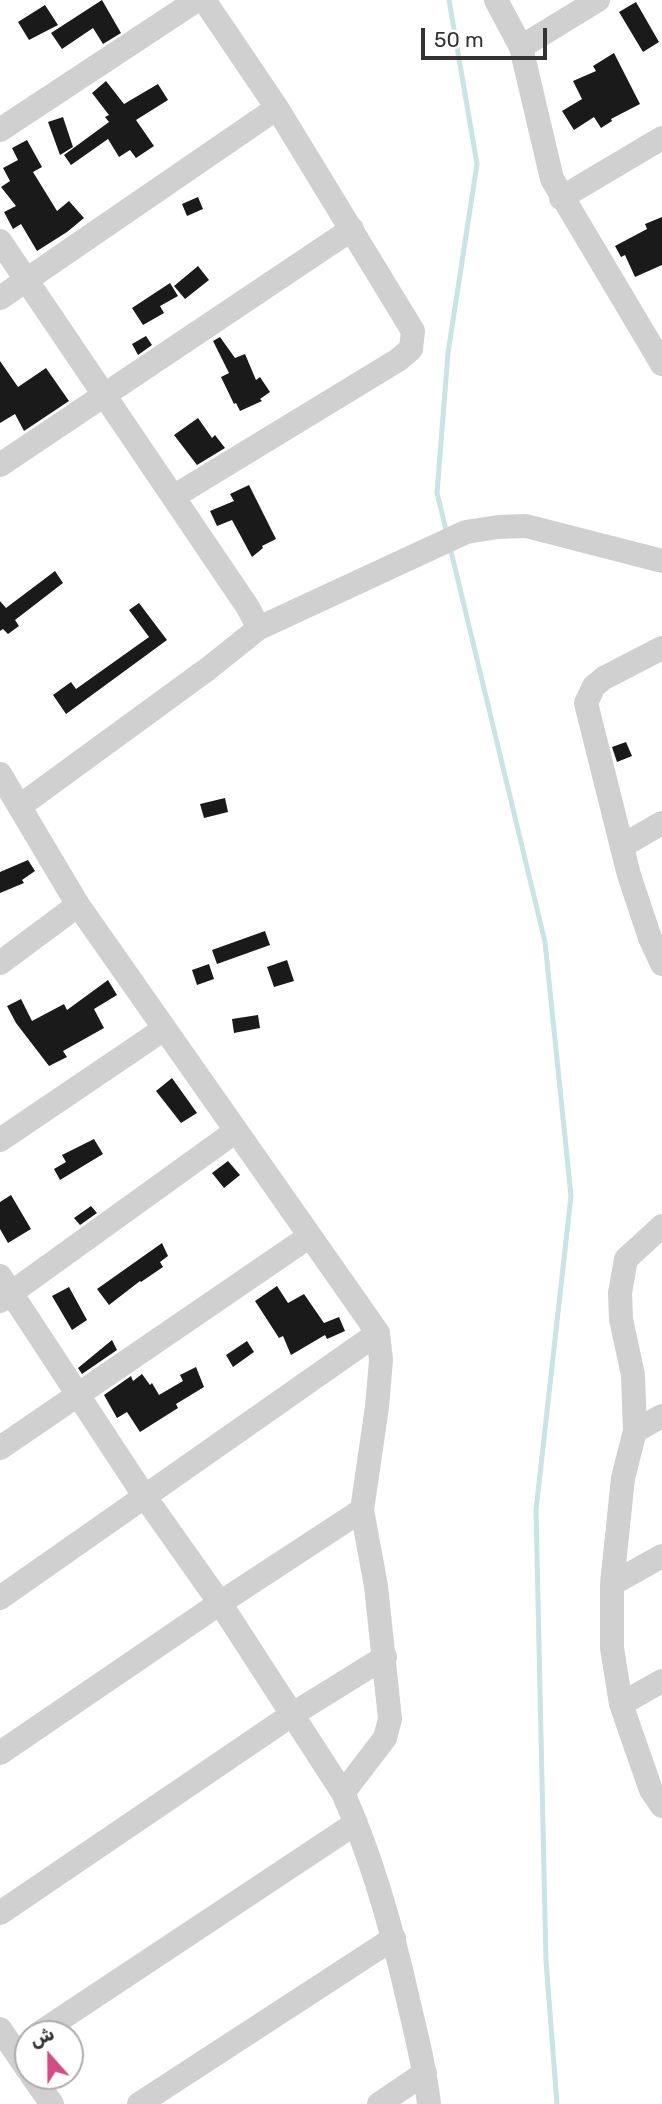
<!DOCTYPE html>
<meta charset="utf-8">
<style>
body{margin:0}
#map{position:relative;width:662px;height:2104px;overflow:hidden;background:#fff;font-family:Rubik,Vazirmatn,sans-serif}
canvas{display:block}
.north{position:absolute;left:14px;top:2020px;width:70px;height:70px;box-sizing:border-box;background:#fff;border:2px solid #adadad;border-radius:50%;rotate:339deg;font-size:19px;font-weight:700;line-height:28px;text-align:center;color:#333}
.north::after{content:'';display:block;margin:auto;width:24px;height:32px;background:#d34c83;clip-path:polygon(50% 0,100% 100%,50% 72%,0 100%)}
.scale{position:absolute;left:421px;top:28px;width:126px;height:32px;box-sizing:border-box;border:4px solid #333;border-top:0;padding-left:9px;font-size:21px;line-height:24px;white-space:nowrap;color:#333;-webkit-text-stroke:5px #fff;paint-order:stroke}
</style>
<div id="map">
<canvas width="662" height="2104"></canvas>
<div class="north">ش</div>
<div class="scale">50 m</div>
</div>
<script>
const g = document.querySelector('canvas').getContext('2d');
g.lineJoin = 'round';
function strokePath(path, color, width, dash) { g.strokeStyle = color; g.lineWidth = width; g.lineCap = dash ? 'butt' : 'round'; g.setLineDash(dash || []); g.stroke(path); }
function fill(path, color) { g.fillStyle = color; g.fill(path, 'evenodd'); }
strokePath(new Path2D(`
 M447 534 437 493 448 353 477 164 449 0
 M450 547 545 942 571 1196 536 1510 546 1961 557 2104`), '#cae3e5', 5);
fill(new Path2D(`
 M102 0 121 33 103 44 93 28 62 49 51 33Z
 M636 2 659 42 643 52 619 12Z
 M45 5 58 25 29 40 18 22Z
 M614 53 640 104 611 119 612 121 601 128 594 117 574 130 562 111 582 99 573 81 596 71 593 66Z
 M106 81 124 104 158 84 168 100 136 120 154 146 136 158 130 150 119 157 108 139 71 165 64 155 109 122 105 117 109 115 92 93Z
 M63 117 73 147 60 155 48 122Z
 M27 140 42 167 33 172 57 211 69 201 84 218 67 232 37 251 21 224 13 229 4 212 16 206 1 187 10 181 3 168 18 160 12 148Z
 M198 197 203 209 187 216 182 204Z
 M662 217V265L635 277 625 255 621 257 615 246 647 229 645 224Z
 M198 266 209 280 185 299 174 286Z
 M170 283 178 296 160 306 164 313 143 325 132 308Z
 M146 336 152 345 138 355 132 344Z
 M220 337 235 358 245 354 256 380 260 377 270 392 260 399 262 401 240 411 236 403 234 404 221 377 229 373 213 341Z
 M0 361 18 387 46 368 69 401 24 431 15 414 0 423Z
 M198 418 212 438 215 435 225 448 197 465 174 435Z
 M249 485 276 539 262 546 263 548 252 557 232 520 217 526 210 511 234 501 230 494Z
 M55 571 63 583 15 620 19 626 8 634 3 629 0 631V601L6 608Z
 M139 603 167 640 66 714 53 695 71 682 76 689 149 637 129 610Z
 M626 742 632 756 617 762 612 747Z
 M225 798 228 812 204 818 200 804Z
 M28 860 35 871 22 880 24 883 0 893V872Z
 M265 931 270 945 217 964 212 950Z
 M287 960 294 981 274 987 267 967Z
 M209 964 214 979 197 985 192 970Z
 M108 980 117 995 94 1009 104 1028 63 1051 67 1057 49 1066 16 1023 7 1006 21 999 32 1021 64 1004 67 1010Z
 M258 1015 260 1028 234 1033 232 1019Z
 M172 1078 197 1113 181 1123 156 1091Z
 M94 1139 103 1154 60 1180 54 1169 66 1162 62 1155Z
 M228 1161 240 1175 224 1188 212 1173Z
 M11 1195 31 1229 8 1243 0 1229V1202Z
 M91 1206 97 1213 80 1225 74 1218Z
 M162 1243 168 1256 160 1262 163 1267 141 1282 140 1281 109 1305 97 1289Z
 M277 1286 288 1303 304 1294 324 1323 339 1317 345 1331 327 1339 325 1335 291 1355 283 1336 279 1338 255 1301Z
 M69 1287 87 1320 72 1330 52 1296Z
 M112 1340 117 1350 82 1374 78 1368Z
 M247 1341 254 1352 233 1367 226 1355Z
 M196 1367 204 1387 176 1404 178 1408 140 1432 127 1412 117 1418 104 1395 131 1376 133 1381 142 1374 150 1385 152 1383 159 1395 183 1381 180 1375Z`), '#1a1a1a');
strokePath(new Path2D(`
 M496 0 521 47 552 179 662 364
 M521 47 598 0
 M0 130 197 0
 M561 198 662 138
 M0 241 247 606 259 628
 M0 298 277 108
 M0 465 352 229
 M173 497 398 360 411 349 413 331 277 108 204 0
 M662 648 604 678 594 686 586 703 629 875 650 938 662 964
 M0 774 78 905 378 1333 381 1360 377 1407 362 1510 376 1586 390 1719 385 1738 343 1793C373 1860 393 1932 409 2004 417 2037 425 2070 429 2104
 M20 806 209 668 259 628 466 532 498 527 526 526 662 561
 M622 846 662 823
 M0 963 78 905
 M0 1140 164 1029
 M662 1226 626 1259 620 1293 621 1319 633 1375 635 1431 623 1478 612 1584V1648L621 1704 651 1790 662 1806
 M0 1276 145 1497 220 1603 343 1793
 M0 1301 236 1131
 M635 1431 662 1416
 M0 1448 310 1236
 M612 1584 662 1556
 M0 1598 378 1333
 M621 1704 662 1681
 M0 1753 220 1603 362 1510
 M0 1913 293 1714 385 1657
 M0 2029 28 2070
 M38 2034 356 1823
 M32 2076 52 2104
 M139 2104 394 1938
 M379 2104 425 2073`), '#d0d0d0', 24);
</script>
